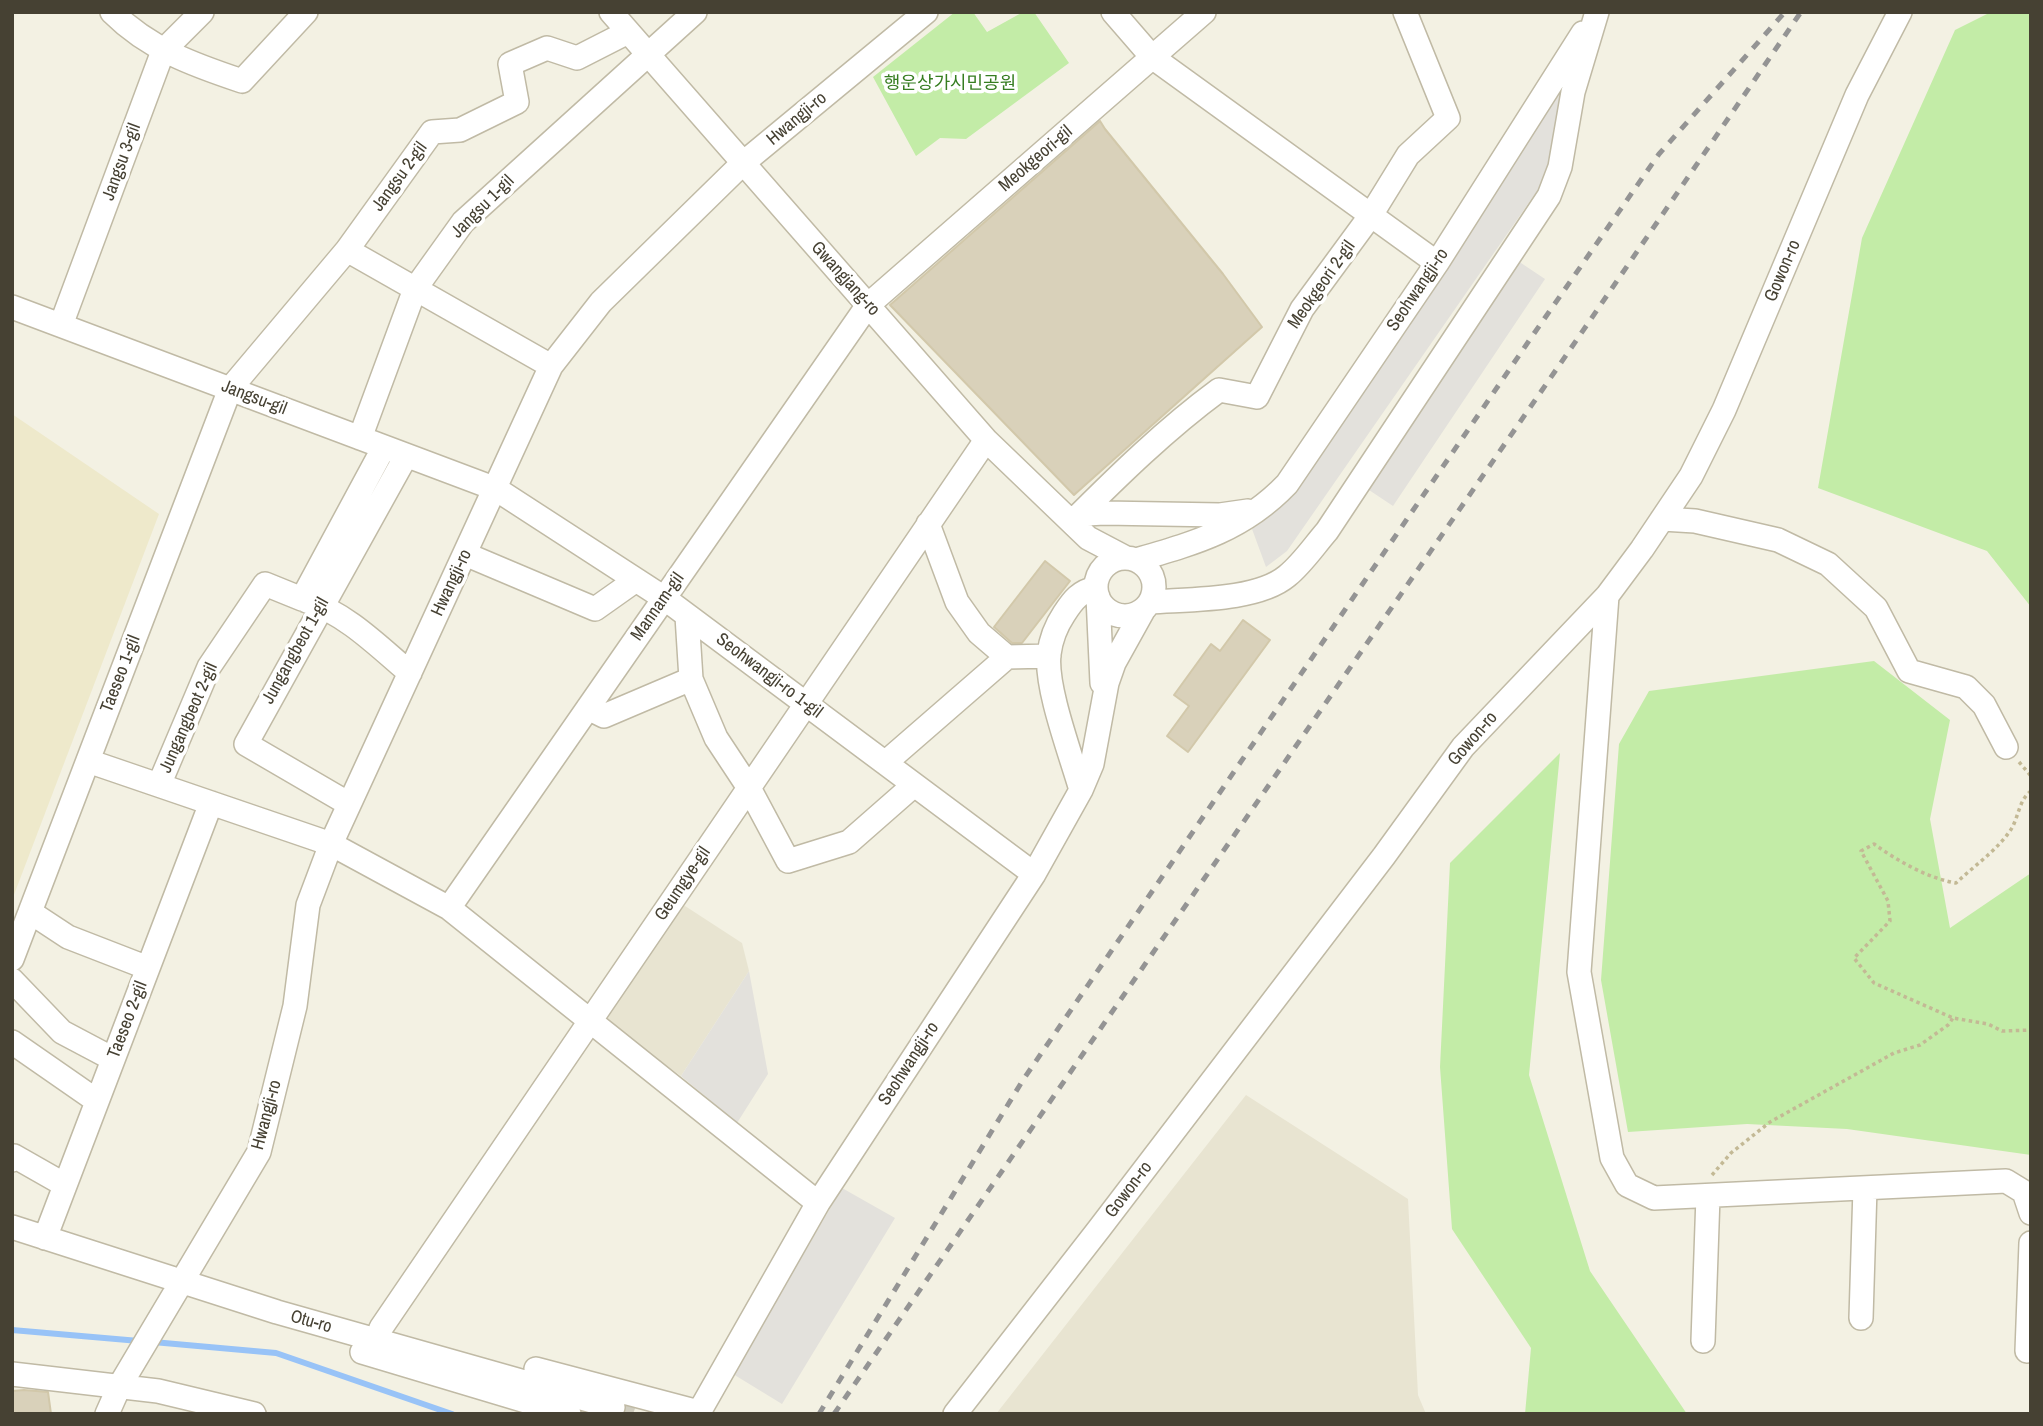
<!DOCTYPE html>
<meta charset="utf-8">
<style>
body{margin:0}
#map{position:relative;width:2043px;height:1426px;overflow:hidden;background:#f3f1e3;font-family:"Archivo Narrow",sans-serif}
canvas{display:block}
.frame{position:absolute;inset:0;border:14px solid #464133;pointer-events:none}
</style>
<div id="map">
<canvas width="2043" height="1426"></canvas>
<div class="frame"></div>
</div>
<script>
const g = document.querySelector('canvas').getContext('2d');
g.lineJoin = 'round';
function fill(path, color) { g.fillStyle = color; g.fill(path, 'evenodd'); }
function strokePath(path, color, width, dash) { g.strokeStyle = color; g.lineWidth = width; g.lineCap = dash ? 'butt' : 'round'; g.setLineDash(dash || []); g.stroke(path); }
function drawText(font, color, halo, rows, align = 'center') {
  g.font = font + ' "Archivo Narrow","Noto Sans KR",sans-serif'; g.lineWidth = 7; g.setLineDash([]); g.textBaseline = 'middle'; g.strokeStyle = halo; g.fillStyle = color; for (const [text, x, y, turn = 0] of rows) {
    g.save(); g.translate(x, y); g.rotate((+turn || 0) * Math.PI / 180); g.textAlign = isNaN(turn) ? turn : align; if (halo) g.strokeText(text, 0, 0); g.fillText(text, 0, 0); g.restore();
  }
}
fill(new Path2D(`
 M682 904 742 943 749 971 681 1076 604 1021Z
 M1246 1095 1408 1199 1418 1395 1426 1414H996Z`), '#e8e4d1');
fill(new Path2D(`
 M12 414 159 514 12 900Z`), '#eee9cb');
fill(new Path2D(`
 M955 12H973L987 32 1023 12H1034L1069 63 966 139 940 138 916 156 873 77Z
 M1991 12H2031V607L1987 551 1818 488 1862 238 1955 30Z
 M1874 661 1950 720 1930 819 1950 928 2031 873V1155L1847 1129 1747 1124 1628 1132 1601 980 1619 744 1649 691Z
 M1560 753 1529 1075 1590 1271 1687 1414H1525L1531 1348 1452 1229 1440 1067 1450 863Z`), '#c3eca7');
fill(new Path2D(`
 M1564 85 1546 178 1287 551 1266 567 1252 529 1279 508 1446 267Z
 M1518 261 1545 279 1393 506 1366 488Z
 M749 971 768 1074 737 1123 681 1076Z
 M842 1188 895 1218 782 1404 733 1374Z`), '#e3e1dc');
strokePath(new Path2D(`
 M12 1330 139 1341
 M153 1342 276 1353 452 1414`), '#98c3f7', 6);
const building = new Path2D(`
 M1100 121 1105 129 1223 274 1262 327 1074 495 890 305Z
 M1045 561 1070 581 1022 643H1012L994 627Z
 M1243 620 1270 640 1188 752 1167 736 1189 706 1174 695 1211 644 1220 651Z
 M24 1390 48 1392 51 1414H12V1391Z`);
fill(building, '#d9d1ba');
strokePath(building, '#d2c8aa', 2);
strokePath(new Path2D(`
 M613 1407 633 1414`), '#d0cec0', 23, [23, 11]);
const minor = new Path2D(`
 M112 12C149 49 194 65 242 81L306 12
 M611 12 986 440 1088 538 1126 558
 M1113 12 1152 57 1437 263
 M347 250 551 366
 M12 307 496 489 664 598 1034 874
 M61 325 163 51 202 12
 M360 438 415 289 463 222 695 12
 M1662 519 1695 521 1778 540 1828 564 1876 608 1909 671 1966 687 1984 705 2006 747
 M1075 521 1087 514 1104 513 1220 515 1248 511
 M1072 522C1118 476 1166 429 1219 390L1257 397 1302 309 1371 215 1408 155 1448 118 1405 12
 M928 524 957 602 979 633 1007 657 1049 656
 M465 554 595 609 636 580
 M1096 587a29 29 0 1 1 58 0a29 29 0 1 1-58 0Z
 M1136 560C1195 543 1243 530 1287 484L1437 263 1583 33
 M1607 596 1579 972 1612 1158 1627 1185 1654 1198 2006 1181 2024 1192 2031 1213
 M1098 597 1102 683
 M307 601C347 614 379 647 410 673
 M1150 602C1189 599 1257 601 1287 576 1302 564 1314 546 1327 531L1549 196 1560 167 1573 92 1597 12
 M687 616 691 679 716 738 749 788 788 861 849 842 914 785
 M588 708 604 716 691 679
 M88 761 331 844 449 908 818 1203
 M885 763 1007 657
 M159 785 209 667 265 584 302 599 384 447
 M1081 790C1071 755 1045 687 1049 654 1051 638 1056 626 1064 614 1073 600 1080 591 1096 588
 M349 804 246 744 406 456
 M449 908 868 305 1204 12
 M30 912 68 937 148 968
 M12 959 230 389 347 250 432 132 460 130 517 102 510 64 547 48 577 58 628 32
 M12 980 62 1032 113 1059
 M12 1042 97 1101
 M12 1160 14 1156 65 1185
 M12 1227 277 1312 613 1407
 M45 1238 211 803
 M1861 1318 1865 1188
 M381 1328 986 440
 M1703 1341 1708 1196
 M2027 1351 2031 1243
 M362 1352 569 1414
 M536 1369 699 1412
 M12 1374 158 1391 254 1414
 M107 1414 119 1387 259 1152 295 1006 308 905 331 844 551 366 601 302 742 164 926 12
 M698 1414 818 1203 1034 874 1081 790 1092 764 1107 683 1114 663 1144 609
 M955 1414 1099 1229 1384 856 1463 747 1607 596 1642 549 1691 476 1724 410 1857 95 1900 12`);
strokePath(minor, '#c0baa5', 26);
strokePath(new Path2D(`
 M2019 762 2031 776
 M2031 791C2018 801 2019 818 2010 831 1996 851 1974 866 1956 883 1927 878 1898 861 1874 844L1861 851 1888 901 1890 921 1854 958 1874 983 1953 1018 1988 1024 2002 1031 2031 1030
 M1712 1175 1731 1153 1770 1122 1894 1053 1920 1045 1948 1025 1953 1018`), '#c3b995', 3.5, [3.5, 3.5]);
strokePath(minor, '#fff', 23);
strokePath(new Path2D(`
 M819 1414 1023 1080 1533 335 1659 154 1785 12
 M834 1414 1567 354 1801 12`), '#949494', 5, [9, 9]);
drawText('18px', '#367d21', '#fff', [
 ["행운상가시민공원",950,84]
]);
drawText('18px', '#464133', '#fff', [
 ["Hwangji-ro",797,119,-40],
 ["Meokgeori-gil",1036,159,-41],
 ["Jangsu 3-gil",122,162,-70],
 ["Jangsu 2-gil",400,177,-54],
 ["Jangsu 1-gil",483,207,-45],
 ["Gowon-ro",1783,271,-67],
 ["Gwangjang-ro",845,279,48],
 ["Meokgeori 2-gil",1322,285,-55],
 ["Seohwangji-ro",1418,290,-56],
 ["Jangsu-gil",254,398,21],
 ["Hwangji-ro",452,583,-65],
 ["Mannam-gil",658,607,-55],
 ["Jungangbeot 1-gil",296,651,-61],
 ["Taeseo 1-gil",121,674,-69],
 ["Seohwangji-ro 1-gil",769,676,37],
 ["Jungangbeot 2-gil",189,718,-66],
 ["Gowon-ro",1473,739,-49],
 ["Geumgye-gil",683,884,-56],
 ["Taeseo 2-gil",128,1020,-69],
 ["Seohwangji-ro",909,1064,-57],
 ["Hwangji-ro",267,1115,-75],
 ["Gowon-ro",1129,1190,-53],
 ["Otu-ro",311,1322,16]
]);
</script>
